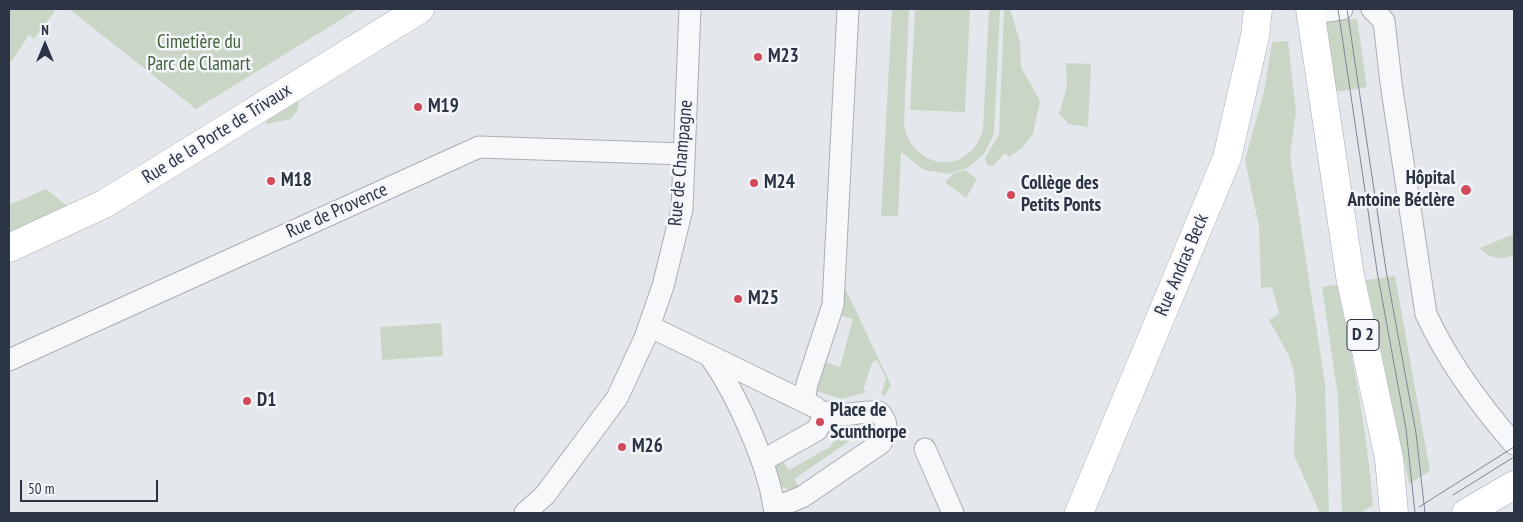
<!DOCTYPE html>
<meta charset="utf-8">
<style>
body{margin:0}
#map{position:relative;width:1523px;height:522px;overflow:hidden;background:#e4e7ec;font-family:"PT Sans Narrow",sans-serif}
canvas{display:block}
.frame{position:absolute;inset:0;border:10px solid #2b3445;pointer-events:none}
.north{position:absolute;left:20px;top:20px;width:50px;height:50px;-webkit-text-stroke:4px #f4f6f9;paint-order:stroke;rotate:0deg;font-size:14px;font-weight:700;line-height:20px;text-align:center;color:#2b3445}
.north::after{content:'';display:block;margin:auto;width:18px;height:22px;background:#2b3445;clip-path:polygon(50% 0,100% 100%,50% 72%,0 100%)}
.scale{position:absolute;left:20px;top:480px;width:138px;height:22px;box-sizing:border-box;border:2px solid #2b3445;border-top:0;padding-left:6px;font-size:15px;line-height:18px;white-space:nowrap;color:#2b3445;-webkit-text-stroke:4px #f4f6f9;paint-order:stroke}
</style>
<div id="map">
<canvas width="1523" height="522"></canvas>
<div class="frame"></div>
<div class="north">N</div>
<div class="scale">50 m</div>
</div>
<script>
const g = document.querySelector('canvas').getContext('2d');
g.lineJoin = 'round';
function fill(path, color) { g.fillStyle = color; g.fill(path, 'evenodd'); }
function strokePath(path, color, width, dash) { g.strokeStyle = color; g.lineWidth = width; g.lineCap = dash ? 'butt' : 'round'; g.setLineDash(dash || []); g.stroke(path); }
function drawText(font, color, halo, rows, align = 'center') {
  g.font = font + ' "PT Sans Narrow",sans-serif'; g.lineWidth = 5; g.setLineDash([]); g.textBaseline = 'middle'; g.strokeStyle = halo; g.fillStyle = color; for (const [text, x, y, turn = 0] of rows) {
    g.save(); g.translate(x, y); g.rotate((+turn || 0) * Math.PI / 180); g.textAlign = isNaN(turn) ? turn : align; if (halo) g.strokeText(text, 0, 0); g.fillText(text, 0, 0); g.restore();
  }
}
fill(new Path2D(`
 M9 9H52L55 11 34 39 29 35 9 65Z
 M69 9H358L196 109Z
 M892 9H909L904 123C908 160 953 178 976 145 979 141 981 135 983 131L989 9H1000L994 134 984 154 969 167 949 174 924 170 901 152 898 216H881Z
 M915 9H970L965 112 910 110Z
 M1004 9H1010L1020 42 1021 67 1040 101 1033 134 1022 148 1009 157 1005 153 993 166 987 165 985 158 999 135Z
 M1357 19 1367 87 1335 92 1326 21Z
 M1288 41 1296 112 1290 156 1325 384 1329 513H1320L1294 455 1296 399 1294 372 1288 354 1269 320 1279 314 1272 287 1261 288 1259 226 1245 160 1264 92 1272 42Z
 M1066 63 1091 64 1088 127 1069 124 1059 114 1067 87Z
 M300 91 298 109 291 119 267 124 261 116Z
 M965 170 977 179 966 198 945 182 953 174Z
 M46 189 70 208 9 235V205Z
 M1514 234V255C1502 260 1489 259 1480 248Z
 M1395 276 1430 471 1409 484 1366 280Z
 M1337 285C1353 358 1367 430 1373 505L1360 513H1342L1338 397 1322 287Z
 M846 290 891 385 885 396 881 394 886 379 877 360 872 363 863 390 867 392 841 399 817 391 825 362 840 367 853 319 840 315 844 291Z
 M441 323 443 356 382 360 380 327Z
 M856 422 861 433 794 479 799 487 791 491 782 487 775 473V465L780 458 789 470 830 447 835 439 825 430 832 425Z`), '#c9d6c5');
const street = new Path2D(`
 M1372 9 1384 21 1391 83 1426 314C1448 362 1480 405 1514 444
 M1310 14 1342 9
 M649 326 815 407
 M711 358C736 393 769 466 774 508L802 497 881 443C887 430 889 423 879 412 860 410 843 419 826 412L817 430 762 461
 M9 360 479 147 684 154
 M804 401 807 384 833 305 848 9
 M925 449 953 513
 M525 513 545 495 617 398 645 338 663 286 682 209 690 9`);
const secondary = new Path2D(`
 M9 248 104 204 420 9`);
const primary = new Path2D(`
 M1310 9 1350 276 1389 458 1394 513
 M1079 513 1227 158 1255 36 1258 9
 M1466 513 1514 485`);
strokePath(street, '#a9aeb7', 23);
strokePath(secondary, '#a9aeb7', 29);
strokePath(primary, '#a3abb8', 29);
strokePath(street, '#f7f8fa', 21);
strokePath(secondary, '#fff', 28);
strokePath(primary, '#fff', 28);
strokePath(new Path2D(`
 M1338 9 1377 271 1406 429 1415 513
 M1347 9 1386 270 1416 433 1425 513
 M1453 495 1514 457
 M1419 507 1514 447`), '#7d8696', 1);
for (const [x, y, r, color] of [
 [758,57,5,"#d1495b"],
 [418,107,5,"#d1495b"],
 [271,181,5,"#d1495b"],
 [754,183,5,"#d1495b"],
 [1466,190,6,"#d1495b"],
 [1011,195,5,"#d1495b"],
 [738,299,5,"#d1495b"],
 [247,401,5,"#d1495b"],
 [820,422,5,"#d1495b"],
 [622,447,5,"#d1495b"]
]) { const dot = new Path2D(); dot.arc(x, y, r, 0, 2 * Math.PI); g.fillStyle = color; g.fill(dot); strokePath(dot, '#f4f6f9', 2); }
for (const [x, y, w] of [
 [1363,335,32]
]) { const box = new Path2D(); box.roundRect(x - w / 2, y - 15.5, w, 31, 4); g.fillStyle = '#f4f6f9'; g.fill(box); strokePath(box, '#2b3445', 1); }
drawText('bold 18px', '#2b3445', null, [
 ["D 2",1363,335]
]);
drawText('19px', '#3f6138', '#f4f6f9', [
 ["Cimetière du",199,43],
 ["Parc de Clamart",199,65]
]);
drawText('bold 19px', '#2b3445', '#f4f6f9', [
 ["M23",768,57],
 ["M19",428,107],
 ["Hôpital",1455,179,"right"],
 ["Antoine Béclère",1455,201,"right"],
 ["M18",281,181],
 ["M24",764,183],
 ["Collège des",1021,184],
 ["Petits Ponts",1021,206],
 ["M25",748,299],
 ["D1",257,401],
 ["Place de",830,411],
 ["Scunthorpe",830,433],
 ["M26",632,447]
], 'left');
drawText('19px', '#2b3445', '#f4f6f9', [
 ["Rue de la Porte de Trivaux",217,134,-32],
 ["Rue de Champagne",681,163,-85],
 ["Rue de Provence",337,211,-24],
 ["Rue Andras Beck",1182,265,-67]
]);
</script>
